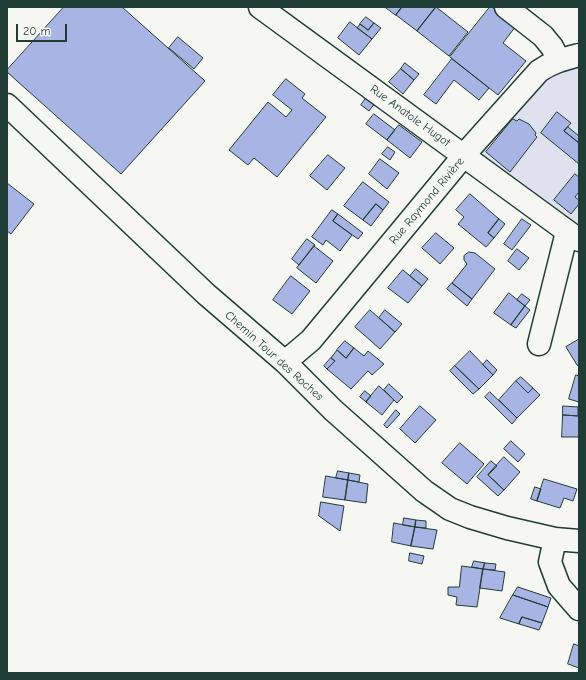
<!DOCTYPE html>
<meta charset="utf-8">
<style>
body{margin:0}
#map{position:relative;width:586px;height:680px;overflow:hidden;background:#f6f6f2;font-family:"Comic Neue",sans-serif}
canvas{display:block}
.frame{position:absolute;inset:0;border:8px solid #1f3d34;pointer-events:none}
.scale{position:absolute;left:16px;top:24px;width:51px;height:18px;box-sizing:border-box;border:2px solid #1f3d34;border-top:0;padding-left:5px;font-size:12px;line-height:14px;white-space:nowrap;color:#1f3d34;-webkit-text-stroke:3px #f6f6f2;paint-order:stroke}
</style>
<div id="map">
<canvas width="586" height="680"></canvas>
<div class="frame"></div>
<div class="scale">20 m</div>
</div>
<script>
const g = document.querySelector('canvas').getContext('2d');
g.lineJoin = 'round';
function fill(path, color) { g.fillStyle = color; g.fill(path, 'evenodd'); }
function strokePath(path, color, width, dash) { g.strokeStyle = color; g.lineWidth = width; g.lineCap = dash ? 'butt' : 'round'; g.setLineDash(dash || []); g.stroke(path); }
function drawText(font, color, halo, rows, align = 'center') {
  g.font = font + ' "Comic Neue",sans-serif'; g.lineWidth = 3; g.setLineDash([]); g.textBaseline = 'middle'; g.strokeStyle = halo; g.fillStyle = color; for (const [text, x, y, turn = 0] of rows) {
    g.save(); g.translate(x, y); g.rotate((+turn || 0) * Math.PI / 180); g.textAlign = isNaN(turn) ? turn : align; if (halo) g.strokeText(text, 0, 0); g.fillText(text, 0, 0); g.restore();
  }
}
fill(new Path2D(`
 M579 55V236L577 239 471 147 539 71Z`), '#dfe2ee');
const building = new Path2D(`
 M64 7H122L205 81 121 174 7 72V70Z
 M385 7H402L396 15Z
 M402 7H436L417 31 396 15Z
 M436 7 468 32 449 56 417 31Z
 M490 7H492L516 26 503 43 526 61 498 95 450 57Z
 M366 17 374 23 368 30 360 24Z
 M350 22 372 39 359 55 338 38Z
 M374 23 381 28 372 39 357 28 360 24 368 30Z
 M178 37 203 58 194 69 169 48Z
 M452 59 489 88 479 100 454 80 436 104 424 95Z
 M405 63 419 74 414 80 401 69Z
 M401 69 414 80 403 94 389 82Z
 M286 79 305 94 302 98 326 117 277 177 254 158 248 165 229 150 268 102 286 117 292 110 273 95Z
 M367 97 375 103 369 111 361 105Z
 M557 112 571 123 564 131 579 143V164L541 133Z
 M374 114 395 130 387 140 366 124Z
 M513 119 517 121 519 119 529 124 536 133 535 135 537 137 510 172 486 152Z
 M399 125 422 142 410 158 387 140Z
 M568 127 579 136V143L564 131Z
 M388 147 395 152 390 160 382 154Z
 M328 155 345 168 327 190 310 176Z
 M380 159 399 173 387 189 369 174Z
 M575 174 579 177V192L575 197 579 200V204L571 214 554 200Z
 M363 182 389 202 383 210 376 204 363 220 344 206Z
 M7 183 34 204 11 234 7 231Z
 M470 194 499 219 488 233 494 238 486 247 458 224 464 217 456 210Z
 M376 204 383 210 371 226 363 220Z
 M332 210 338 214 333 221 352 235 340 251 326 240 323 245 312 237Z
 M338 214 363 233 358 239 333 221Z
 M499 219 505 224 494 238 488 233Z
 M522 219 531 225 512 250 504 244Z
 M436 233 454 248 440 264 422 248Z
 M307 239 315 245 299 265 292 259Z
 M314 246 333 261 316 283 297 268Z
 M517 249 529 258 519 270 508 261Z
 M469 252 475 253 495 269 472 299 452 283 467 264 464 260V256Z
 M416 269 428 279 422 286 410 276Z
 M403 270 422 286 408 303 388 288Z
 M291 276 310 291 292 314 273 300Z
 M452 283 472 299 467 306 447 289Z
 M509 293 525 306 511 325 494 313Z
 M522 294 530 300 525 306 517 300Z
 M525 306 530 310 516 328 511 325Z
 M370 310 395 332 380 349 355 327Z
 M385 310 402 324 395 332 379 318Z
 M578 340 579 341V366L577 365 566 347Z
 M345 341 354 348 346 358 337 350Z
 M354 348 364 356 368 351 384 364 372 375 368 371 351 389 327 369 335 361 331 358 337 350 346 358Z
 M470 351 493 375 479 389 455 366Z
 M331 358 335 361 327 369 324 366Z
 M487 360 497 370 493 375 483 365Z
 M455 366 479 389 473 394 450 371Z
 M576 375 579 376V402L569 399Z
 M521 377 533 388 528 393 516 381Z
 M516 381 528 393 533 388 540 395 517 418 499 400Z
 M389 384 403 397 397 403 384 390Z
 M379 386 394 400 382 415 366 402Z
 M365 391 371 396 366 402 360 397Z
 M490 392 517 418 512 424 485 397Z
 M420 406 436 420 415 443 400 429Z
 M563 406 578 407V416L563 415Z
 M396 410 400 414 387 428 384 425Z
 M563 415 579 416V437H562Z
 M511 441 525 454 518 462 504 449Z
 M460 443 484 464 467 484 442 463Z
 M504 457 520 472 504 490 488 475Z
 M491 461 497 466 488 475 504 490 498 496 477 477Z
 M338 471 349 473 348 480 336 478Z
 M349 473 360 475 359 482 348 480Z
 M326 476 348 480 345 500 323 497Z
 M544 479 577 489 573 501 564 498 560 508 537 501Z
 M348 480 368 484 366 503 345 500Z
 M535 487 541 489 537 501 531 499Z
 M321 502 344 506 340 531 319 516Z
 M404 518 416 520 415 527 403 525Z
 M416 520 426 521V528L415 527Z
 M394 523 415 527 411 546 392 542Z
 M415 527 437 530 433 549 411 546Z
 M410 553 424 556 422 564 409 561Z
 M474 561 485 563 483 569 472 567Z
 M485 563 496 564 495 570 483 569Z
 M462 566 483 569 477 607 456 605 457 597 448 595V587H459Z
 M483 569 505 572 502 591 480 588Z
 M518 587 551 598 548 607 513 595Z
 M513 595 548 607 542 623 522 617 519 624 500 618Z
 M522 617 542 623 539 630 519 624Z
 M574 644 579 646V668L568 664Z`);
fill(building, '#a8b4e4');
strokePath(building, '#1f3d34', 1);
const minor = new Path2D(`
 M260 7 579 240
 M506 7 543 36 552 47 559 60
 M7 105 206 294 285 362 333 410 424 491 450 509 470 517 507 528 555 539 579 541
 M539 344 567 232
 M285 362 311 340 471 147 539 71C552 62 564 59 579 55
 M555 539 550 562 559 586 579 609`);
strokePath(minor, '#1f3d34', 25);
strokePath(minor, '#f6f6f2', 22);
drawText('12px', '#1f3d34', '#f6f6f2', [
 ["Rue Anatole Hugot",410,116,36],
 ["Rue Raymond Rivière",427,201,-50],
 ["Chemin Tour des Roches",274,356,42]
]);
</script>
